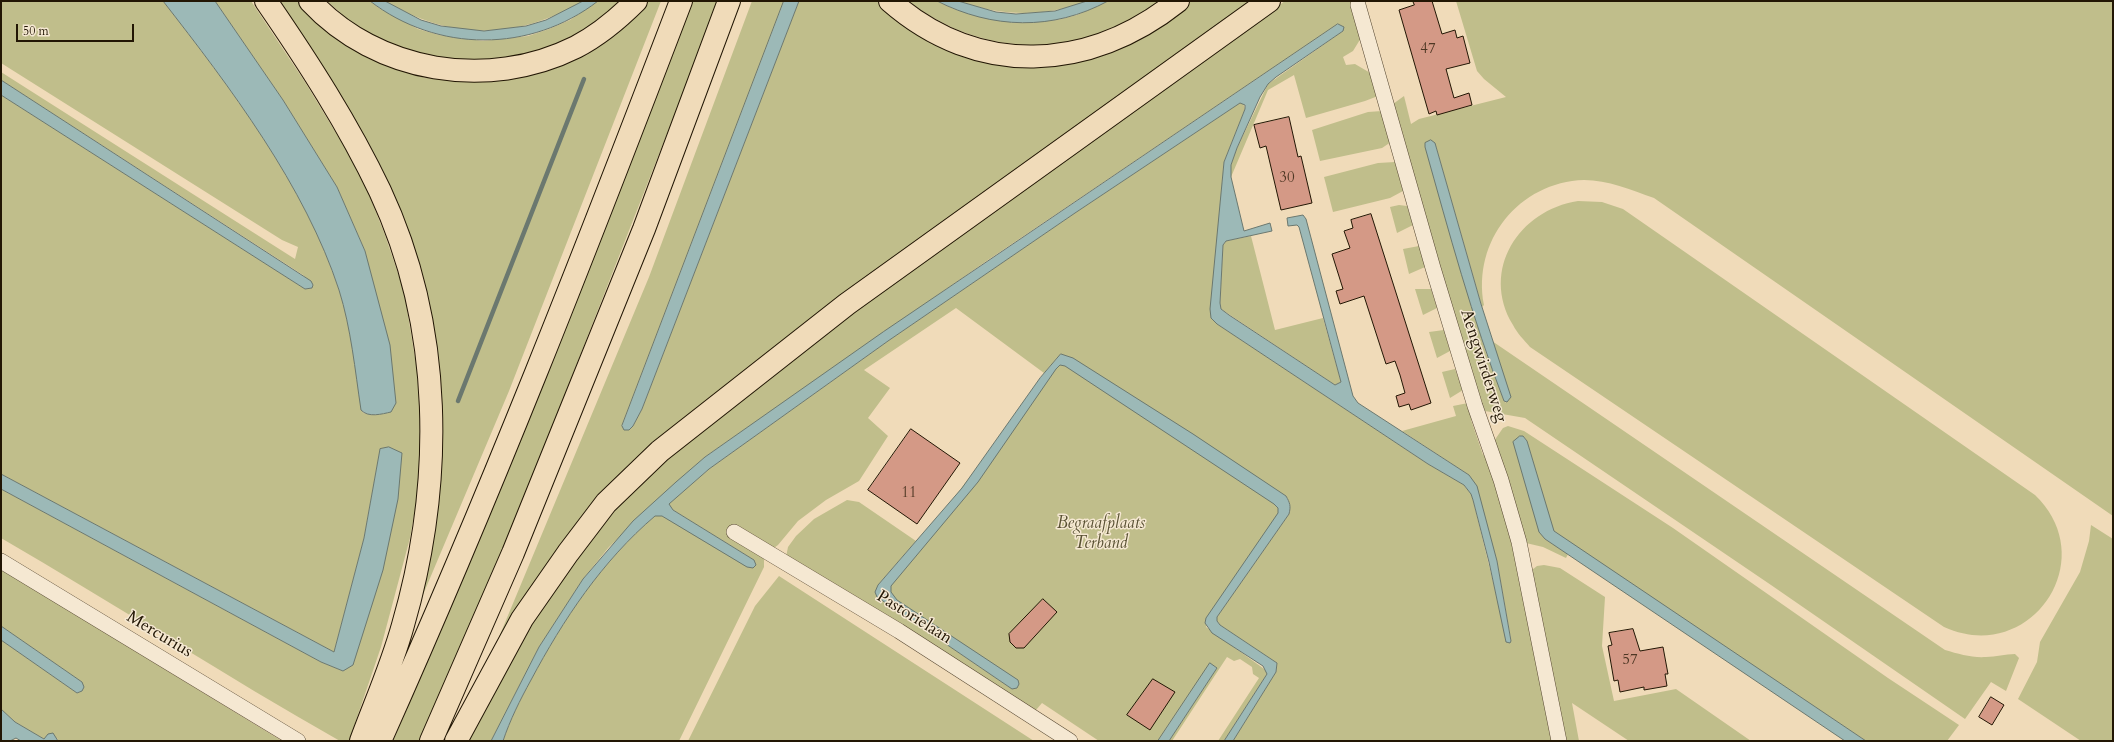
<!DOCTYPE html>
<style>
body{margin:0}
#map{position:relative;width:2114px;height:742px;overflow:hidden;background:#f0dbb9;font-family:Cardo,serif}
canvas{display:block}
.frame{position:absolute;inset:0;border:2px solid #221604;pointer-events:none}
.scale{position:absolute;left:16px;top:24px;width:118px;height:18px;box-sizing:border-box;border:2px solid #221604;border-top:0;padding-left:5px;font-size:12px;line-height:14px;white-space:nowrap;color:#221604;-webkit-text-stroke:3px #f5e8d2;paint-order:stroke}
</style>
<div id="map">
<canvas width="2114" height="742"></canvas>
<div class="frame"></div>
<div class="scale">50 m</div>
</div>
<script>
const g = document.querySelector('canvas').getContext('2d');
g.lineJoin = 'round';
function fill(path, color) { g.fillStyle = color; g.fill(path, 'evenodd'); }
function strokePath(path, color, width, dash) { g.strokeStyle = color; g.lineWidth = width; g.lineCap = dash ? 'butt' : 'round'; g.setLineDash(dash || []); g.stroke(path); }
function drawText(font, color, halo, rows, align = 'center') {
  g.font = font + ' Cardo,serif'; g.lineWidth = 3; g.setLineDash([]); g.textBaseline = 'middle'; g.strokeStyle = halo; g.fillStyle = color; for (const [text, x, y, turn = 0] of rows) {
    g.save(); g.translate(x, y); g.rotate((+turn || 0) * Math.PI / 180); g.textAlign = isNaN(turn) ? turn : align; if (halo) g.strokeText(text, 0, 0); g.fillText(text, 0, 0); g.restore();
  }
}
fill(new Path2D(`
 M1 1H163C229 86 306 187 339 290 352 329 356 372 363 413L374 415 391 412 365 251 337 187 283 100 215 1H251L305 82 361 174 385 235 404 291 419 382 423 464 410 538 381 647 349 741H340C225 676 115 604 1 538V489L321 662 343 671 380 449 364 538 334 652 1 474V95L305 289 312 288 313 285 303 275 1 80V72L295 259 298 247 282 240 1 63Z
 M272 1H301L369 57 395 69 425 78 483 81 511 78 637 13 648 1H661L509 391 417 609 438 502 443 411 433 338 414 258Z
 M327 1H370L379 8 418 29 439 35 483 41 528 36 549 29 570 20 598 1H624L574 38 525 55 487 62 419 55 382 41 354 25Z
 M385 1H583C517 40 451 41 385 1Z
 M692 1H719L496 570 422 741H393C500 497 599 250 692 1Z
 M752 1H784L622 426H633L642 409 799 1H881L1019 63 1188 1H1253L660 439 505 635 499 637 649 277Z
 M908 1H937L954 9 1015 23 1057 20 1077 15 1108 1H1162C1082 58 987 61 908 1Z
 M958 1H1087C1044 18 1001 16 958 1Z
 M1285 1H1353L1361 38 1353 51 1343 57 1346 65 1355 64 1372 74 1378 96 1365 101 1306 118 1294 75 1268 90 1231 177V165L1237 148 1268 84 1343 31V27L1338 24 988 260 705 457 609 547 583 579 539 647 491 741H469L517 641 603 521 672 452 867 298Z
 M1456 1H2113V516L1654 198C1631 190 1608 180 1584 180 1519 182 1472 241 1484 305L1482 307 1435 143 1443 210 1485 350 1504 401 1506 403 1492 341 1945 650C1959 654 1972 658 1986 657 1996 657 2005 654 2015 654L2019 658 2006 691 1991 682 1965 719 1771 585 1525 418 1485 411 1461 342 1393 104 1404 96 1411 124 1419 119 1506 97 1484 79 1477 71Z
 M1240 103H1243L1245 109 1224 162 1211 318 1217 324 1428 464 1464 485 1471 494 1473 500 1508 643 1511 640 1497 561 1469 475 1402 431 1456 416 1453 406 1468 403 1474 418 1471 420 1483 455 1485 454 1508 524 1553 741H1233L1276 672 1277 663 1220 625 1217 621V617L1289 514C1291 506 1290 503 1286 496L1061 354 1044 373 956 308 864 370 890 388 868 418 888 436 859 481 826 500 798 521 778 545 771 550 732 525 727 532 764 555V567L679 741H503C510 720 520 700 531 680 563 620 602 561 655 516H662L754 560 673 510 668 504 709 469 888 341 1075 213Z
 M1382 111 1391 142 1382 148 1320 161 1312 130 1368 112Z
 M1395 162 1403 191 1390 198 1333 212 1324 177 1378 163Z
 M1578 201 1602 202 1623 209 2035 495C2103 560 2030 666 1944 627L1530 347C1524 340 1517 333 1513 325 1480 270 1519 210 1578 201Z
 M1399 205 1407 206 1413 225 1397 233 1390 207Z
 M1251 236 1275 330 1323 318 1341 382 1335 385 1221 309 1220 303 1223 245 1226 241Z
 M1419 246 1425 267 1409 274 1403 249Z
 M1415 289H1431L1437 308 1423 315Z
 M1444 330 1450 351 1437 358 1429 332Z
 M1065 359 1287 506 1206 627 1267 671V674L1224 741H1218L1259 678 1253 674 1252 667 1240 659 1234 661 1227 657 1172 741H1169L1217 668 1210 664 1158 741H1099L1042 703 1036 710 1027 708 786 557 788 547 796 536 814 519 847 500 859 502 916 541 878 585 877 597 1012 689 881 594 1047 375Z
 M1455 369 1463 390 1450 398 1442 372Z
 M1508 426 1524 431 1673 528 1888 678 1959 725 1947 741H1866L1558 535 1553 531 1550 523 1527 441 1523 436H1520L1545 539 1568 554 1566 558 1543 547 1526 543 1494 441 1503 428Z
 M2091 525 2113 539V741H2081L2018 699 2037 662 2040 642 2080 572 2089 541Z
 M1544 565 1560 568 1605 597 1602 646 1614 701 1676 689 1751 741H1629L1572 703 1579 741H1566L1532 570 1537 566Z
 M1 569 282 741H58L57 738 44 739 15 722 1 709V640L77 693 82 691V682L1 626Z
 M779 576 1034 741H688L755 606Z`), '#c0be8b');
const water = new Path2D(`
 M163 1H215L283 100 337 187 365 251 390 345 396 403 391 412C382 414 368 418 361 410 355 370 351 328 339 290 305 186 230 87 163 1Z
 M370 1H385L421 20 441 26 484 31 526 26 546 20 583 1H598C531 53 437 53 370 1Z
 M784 1H799L642 409 633 426 629 430H624L622 426Z
 M937 1H958L996 12 1016 14 1055 11 1087 1H1108C1053 31 992 29 937 1Z
 M1338 24 1344 27 1343 31 1276 77 1268 84 1260 97 1237 148 1231 165V177L1244 231 1270 223 1272 231 1226 241 1223 245 1220 303 1221 309 1229 315 1335 385 1341 382 1299 227 1297 225 1288 226 1287 218 1303 215 1306 219 1353 396 1358 403 1469 475 1477 486 1497 561 1511 641 1510 643 1506 642 1489 562 1473 500 1471 494 1464 485 1428 464 1217 324 1211 318 1210 309 1224 162 1245 109V105L1240 103 1075 213 888 341 709 469 669 504 673 510 754 560 756 565 753 568 747 567 662 516H655C602 561 563 620 531 680 520 700 510 720 503 741H491L539 647 583 579 633 521 676 482 705 457 883 332Z
 M1 80 311 281 313 285 312 288 305 289 1 95Z
 M1431 140 1435 143 1481 304 1511 397 1507 402 1504 401C1472 318 1449 232 1425 147V143Z
 M1061 354 1073 358 1193 434 1286 496C1290 503 1291 506 1289 514L1217 617V621L1220 625 1277 663 1276 672 1233 741H1224L1267 674 1263 666 1212 633 1205 623 1206 618 1278 513V508L1274 504 1065 366 1060 365 1056 369 978 482 891 586V592L897 600 1018 680 1019 684 1017 688 1012 689 877 597 875 592 878 585 962 488 1040 378Z
 M1520 436H1523L1527 441 1554 531 1866 741H1845L1545 539 1539 532 1513 442Z
 M389 447 402 453 398 499 383 570 353 665 343 671 321 662 1 489V474L334 652 364 538 380 449Z
 M1 626 82 682 84 687 82 691 77 693 1 640Z
 M1210 663 1217 668 1169 741H1158Z
 M1 709 15 722 44 739 48 734 53 733 58 741H21L16 738 10 741H1Z`);
fill(water, '#9cb9b7');
strokePath(water, '#6b786f', 1);
strokePath(new Path2D(`
 M458 401 584 79`), '#6b786f', 4.5);
const building = new Path2D(`
 M1413 1H1432L1442 34 1455 30 1457 38 1463 36 1470 63 1446 69 1454 98 1469 93 1472 105 1437 115 1436 111 1429 114 1399 10 1414 5Z
 M1289 117 1298 157 1301 156 1312 203 1281 210 1266 146 1260 148 1254 125Z
 M1371 214 1431 403 1411 410 1409 404 1399 407 1396 396 1405 393 1400 375 1395 361 1386 364 1364 296 1340 304 1336 291 1343 289 1332 254 1350 248 1344 231 1353 228 1351 220Z
 M911 429 960 463 917 524 868 490Z
 M1043 599 1057 612 1024 648H1016L1010 642 1009 634Z
 M1633 629 1640 651 1663 647 1668 674H1665L1667 686 1644 690V687L1620 692 1618 680 1614 681 1608 646 1612 645 1609 633Z
 M1153 679 1175 692 1150 730 1127 715Z
 M1991 697 2004 705 1992 725 1979 717Z`);
fill(building, '#d49986');
strokePath(building, '#221604', 1);
const minor = new Path2D(`
 M1358 5 1433 268 1475 406 1501 480 1519 542 1559 741
 M734 532 899 631 1070 741
 M1 561 298 741`);
const highway = new Path2D(`
 M266 1C308 62 348 124 380 191 444 328 444 483 403 625 392 665 375 703 361 741
 M310 1C377 73 488 91 576 47 599 35 618 19 636 1
 M890 1C978 78 1089 72 1178 1
 M380 741C489 498 586 250 681 1
 M431 741 513 553 644 229 729 1
 M456 741 522 619 568 553 606 503 660 451 847 304 1269 1`);
strokePath(minor, '#564731', 16);
strokePath(highway, '#221604', 24);
strokePath(minor, '#f5e8d2', 15);
strokePath(highway, '#f0dbb9', 22);
drawText('15px', '#4e3724', null, [
 ["47",1428,50],
 ["30",1287,179],
 ["11",909,494],
 ["57",1630,661]
]);
drawText('17px', '#221604', '#f5e8d2', [
 ["Aengwirderweg",1483,366,72],
 ["Pastorielaan",914,618,32],
 ["Mercurius",159,635,31]
]);
drawText('italic 17px', '#595133', '#f5e8d2', [
 ["Begraafplaats",1101,524],
 ["Terband",1101,544]
]);
</script>
